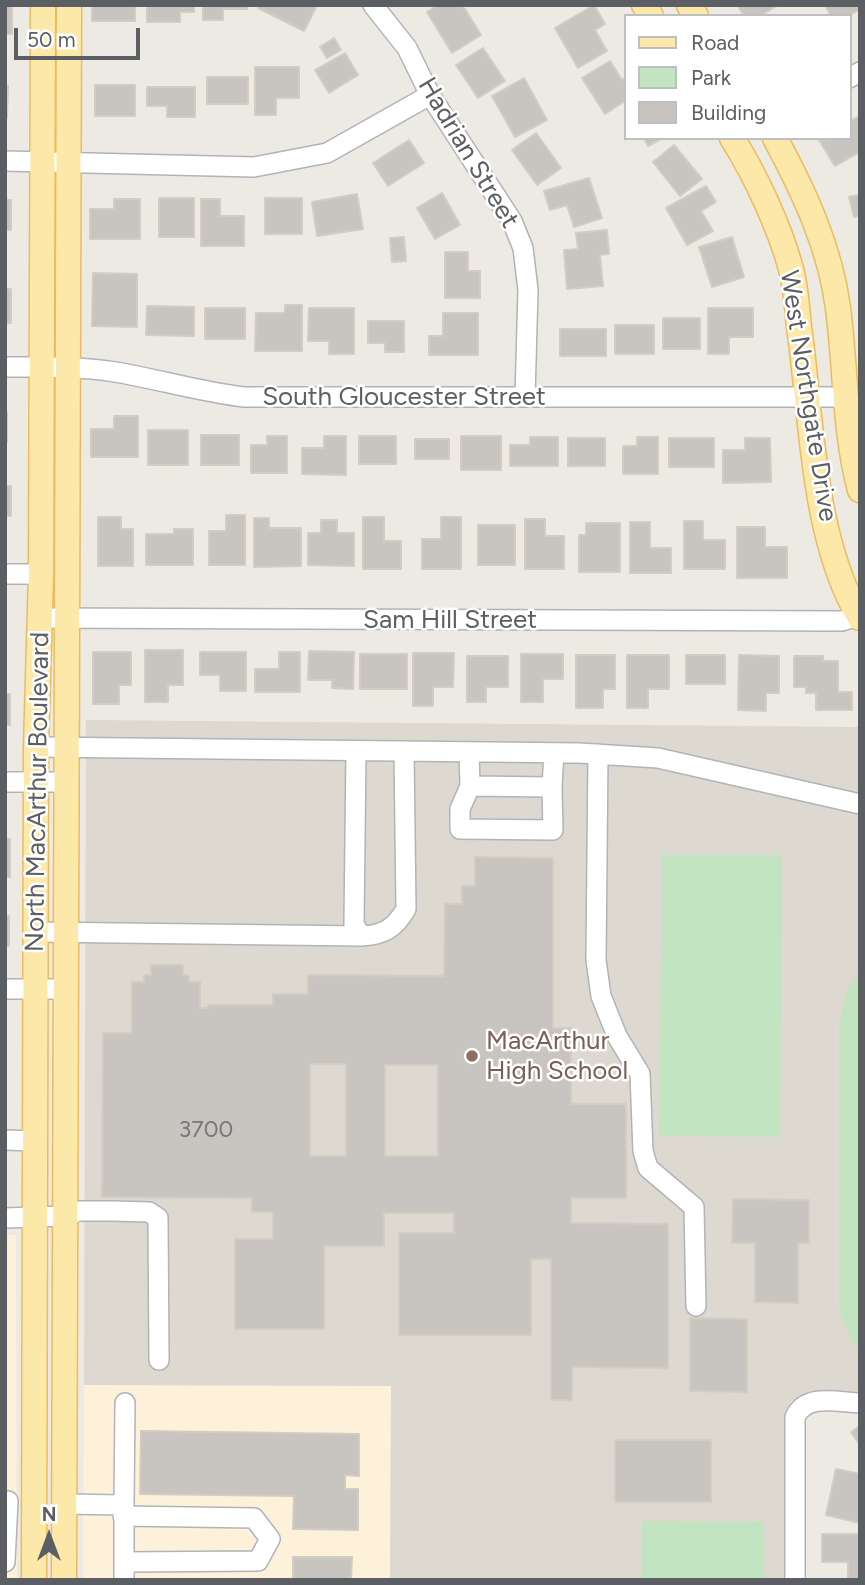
<!DOCTYPE html>
<style>
body{margin:0}
#map{position:relative;width:865px;height:1585px;overflow:hidden;background:#edeae3;font-family:Figtree,sans-serif}
canvas{display:block}
.frame{position:absolute;inset:0;border:7px solid #5b5f63;pointer-events:none}
.legend{position:absolute;left:624px;top:14px;width:228px;height:126px;box-sizing:border-box;background:#fff;border:2px solid #bdbfc1;margin:0;padding:9px 12px;list-style:none;font-size:21px;color:#5b5f63}
.legend li{display:flex;align-items:center;gap:14px;height:35px}
.legend b{width:35px;border:2px solid #bdbfc1}
.north{position:absolute;left:14px;top:1501px;width:70px;height:70px;-webkit-text-stroke:5px #fff;paint-order:stroke;rotate:0deg;font-size:19px;font-weight:700;line-height:28px;text-align:center;color:#5b5f63}
.north::after{content:'';display:block;margin:auto;width:24px;height:32px;background:#5b5f63;clip-path:polygon(50% 0,100% 100%,50% 72%,0 100%)}
.scale{position:absolute;left:14px;top:28px;width:126px;height:32px;box-sizing:border-box;border:4px solid #5b5f63;border-top:0;padding-left:9px;font-size:21px;line-height:24px;white-space:nowrap;color:#5b5f63;-webkit-text-stroke:5px #fff;paint-order:stroke}
</style>
<div id="map">
<canvas width="865" height="1585"></canvas>
<div class="frame"></div>
<ul class="legend">
<li><b style="height:9px;background:#fce9a9"></b>Road</li>
<li><b style="height:19px;background:#c2e4c0"></b>Park</li>
<li><b style="height:19px;background:#c8c5c0"></b>Building</li>
</ul>
<div class="north">N</div>
<div class="scale">50 m</div>
</div>
<script>
const g = document.querySelector('canvas').getContext('2d');
g.lineJoin = 'round';
function fill(path, color) { g.fillStyle = color; g.fill(path, 'evenodd'); }
function strokePath(path, color, width, dash) { g.strokeStyle = color; g.lineWidth = width; g.lineCap = dash ? 'butt' : 'round'; g.setLineDash(dash || []); g.stroke(path); }
function drawText(font, color, halo, rows, align = 'center') {
  g.font = font + ' Figtree,sans-serif'; g.lineWidth = 5; g.setLineDash([]); g.textBaseline = 'middle'; g.strokeStyle = halo; g.fillStyle = color; for (const [text, x, y, turn = 0] of rows) {
    g.save(); g.translate(x, y); g.rotate((+turn || 0) * Math.PI / 180); g.textAlign = isNaN(turn) ? turn : align; if (halo) g.strokeText(text, 0, 0); g.fillText(text, 0, 0); g.restore();
  }
}
fill(new Path2D(`
 M5 1235H16L17 1580H5Z
 M84 1385 391 1386 390 1580H83Z`), '#fdf2d9');
fill(new Path2D(`
 M86 720 860 727V1400L791 1401V1580H390L391 1386 84 1385Z`), '#ddd9d1');
fill(new Path2D(`
 M662 855H782L780 1137 659 1136Z
 M860 971V1350L852 1341 839 1310V1025L846 993Z
 M642 1521 764 1522V1580H642Z`), '#c2e4c0');
const building = new Path2D(`
 M5 5H12V34H5Z
 M92 5H135V21H92Z
 M147 5H194V12H180V22H147Z
 M203 5H247V9H223V20H203Z
 M259 5H317L304 31 258 8Z
 M438 5H460L465 9 481 35 452 53 427 12Z
 M594 5 605 24 595 30 607 51 578 68 555 28Z
 M778 5 760 16H744L738 6Z
 M825 5H860V9L848 16H831Z
 M334 38 341 50 327 58 320 47Z
 M483 48 505 81 478 98 456 65Z
 M345 53 358 75 329 93 315 70Z
 M610 61 622 80 625 78V101L605 114 582 78Z
 M255 67H299V98H276V115H255Z
 M207 77H248V104H207Z
 M524 78 547 120 515 137 492 96Z
 M95 85H135V116H95Z
 M5 86H8L7 118H5Z
 M147 87H195V117H167V106H147Z
 M860 116V152L835 166 819 140 849 138V122Z
 M536 133 561 168 537 185 512 150Z
 M644 138H663L648 146Z
 M409 140 424 163 388 186 373 163Z
 M674 145 702 179 680 196 653 162Z
 M589 178 602 218 574 227 567 205 550 210 544 191Z
 M706 186 716 202 701 211 713 231 687 245 666 208Z
 M442 193 460 225 435 239 417 208Z
 M357 194 363 229 317 236 312 202Z
 M860 195V215L854 217 849 197Z
 M159 198H194V237H159Z
 M265 198H302V234H265Z
 M114 199H140V239H90V209H114Z
 M201 199H220V216H244V246H201Z
 M5 200H11V230H5Z
 M607 230 609 254 600 255 603 286 567 289 564 250 578 249 576 233Z
 M404 237 406 261 392 262 390 238Z
 M732 237 744 277 712 287 699 247Z
 M445 252H468V271H480V298H445Z
 M93 273 137 274V327L92 326Z
 M5 289H11V323H5Z
 M285 305H302V351H255L256 313H285Z
 M147 306 194 307V336L146 335Z
 M205 308H245V339H205Z
 M309 308H354V354H329V341H308Z
 M708 308H753V337H729V354H708Z
 M443 313H478V355H429V336H443Z
 M663 318H700V349H663Z
 M368 321H404V352H385V343H368Z
 M615 325H654V354H615Z
 M560 329H606V356H560Z
 M5 412H7V442H5Z
 M114 416H138V457H91V429H114Z
 M148 430H188V465H148Z
 M201 435H239V465H201Z
 M267 436H287V473H251V445H267Z
 M324 436H346V475L302 474V448H324Z
 M359 436H396V464H359Z
 M461 436H501V470H461Z
 M530 437H558V466H510V445H530Z
 M637 437H658V474H623V446H637Z
 M568 438H605V466H568Z
 M669 438H714V467H669Z
 M745 438H770L771 482 723 483V450H745Z
 M415 439H449V459H415Z
 M5 486H11V516H5Z
 M226 515H245V565H209V531H226Z
 M98 517H121V529H133V566H98Z
 M363 517H384V541H401V569H363Z
 M441 517H461V569H422V539H441Z
 M254 518H269V528H301V566L254 567Z
 M525 519H545V536H564V569H525Z
 M321 520H337V533H354V566L308 565V533H321Z
 M684 521H703V540H725V569H684Z
 M630 522H650V548H671V573H630Z
 M586 523H620V572H579V535H586Z
 M478 525H515V565H478Z
 M737 527H765V547H787V578H737Z
 M174 529H193V565H146V534H174Z
 M145 650H183V685H168V702H145Z
 M309 651 354 652 353 689 332 688V680H308Z
 M93 652H131V685H119V704H93Z
 M200 652H246V691H220V675H200Z
 M279 652H300V692H255V669H279Z
 M413 653H454L453 687H433V706H413Z
 M360 654H407V689H360Z
 M521 654H563V679H543V702H521Z
 M576 655H615V689H603V708H576Z
 M627 655H669V689H648V708H627Z
 M686 655H725V684H686Z
 M739 655 779 656V693H766V711L738 710Z
 M467 656H508V687H486V702H467Z
 M794 656H823V661H838V692H852V710H816V693H806V687H794Z
 M5 694H10V725H5Z
 M5 839H10V877H5Z
 M475 857 553 858V1028H571V1104H626V1198H571V1223L668 1224V1368L572 1367V1400H551V1259H531V1335H399V1233H454V1213H384V1246H324V1329H235V1239H273V1212H252V1198L102 1197 103 1033H132V982H144V975H151V965H183V975L189 976V982H200V1008H208V1005H273V994H308V975L444 976 445 904H462V886H475ZM310 1064H346V1156H310ZM385 1065H438V1156H385Z
 M5 916H9V946H5Z
 M733 1199 809 1200V1243H798V1303L755 1302V1243H732Z
 M690 1318 747 1319V1392L690 1391Z
 M860 1426V1445L851 1432Z
 M141 1431 359 1434V1476L345 1475V1489H358V1530L293 1529 294 1496 140 1494Z
 M615 1440H711V1502H615Z
 M836 1469 860 1474V1523L826 1515Z
 M822 1534H860V1580H848V1562H822Z
 M293 1557H352L351 1580H293Z`);
fill(building, '#c8c5c0');
strokePath(building, '#d2ccc1', 2);
const minor = new Path2D(`
 M373 5 407 48 430 95 512 221 523 248 528 290 525 397
 M849 78 860 72
 M5 161 254 167 327 153 430 95
 M5 367C42 367 78 366 115 372 158 379 200 392 244 397H845
 M5 574H41
 M39 618 842 621 860 615
 M36 747 579 753 658 758 860 804
 M356 751 354 925 362 936C384 935 395 928 406 909L404 751
 M469 752 470 786 552 787 554 753
 M598 754 596 960 601 996 617 1036 640 1074 643 1151 648 1168 694 1207 696 1306
 M5 782H66
 M470 786 460 809V829L553 830 552 787
 M36 932 362 936
 M5 989H65
 M5 1140 34 1141
 M5 1218 65 1216 79 1211H113L149 1212 158 1218 159 1360
 M64 1504 124 1505V1580
 M124 1505 125 1403
 M123 1516 254 1518 270 1539 258 1561 124 1562
 M5 1562 8 1501
 M795 1580V1417C806 1393 837 1402 860 1403`);
const major = new Path2D(`
 M644 5 651 16
 M689 5 696 16
 M732 138C755 174 780 228 791 269 796 288 797 308 799 327 812 418 812 538 860 618
 M775 138C804 192 830 247 838 308 846 369 844 430 860 490
 M34 1580 36 747 41 574 43 5
 M64 1580 69 5`);
strokePath(minor, '#b0b4b8', 22);
strokePath(major, '#edbb5d', 27);
strokePath(minor, '#fff', 19);
strokePath(major, '#fce9a9', 24);
for (const [x, y, r, color] of [
 [472,1056,7,"#8d6e63"]
]) { const dot = new Path2D(); dot.arc(x, y, r, 0, 2 * Math.PI); g.fillStyle = color; g.fill(dot); strokePath(dot, '#fff', 2.5); }
drawText('23px', '#76787a', null, [
 ["3700",206,1130]
]);
drawText('26px', '#5b5f63', '#fff', [
 ["Hadrian Street",468,153,59],
 ["West Northgate Drive",808,396,81],
 ["South Gloucester Street",404,397],
 ["Sam Hill Street",450,620],
 ["North MacArthur Boulevard",38,792,-89]
]);
drawText('26px', '#785e54', '#fff', [
 ["MacArthur",486,1041],
 ["High School",486,1071]
], 'left');
</script>
